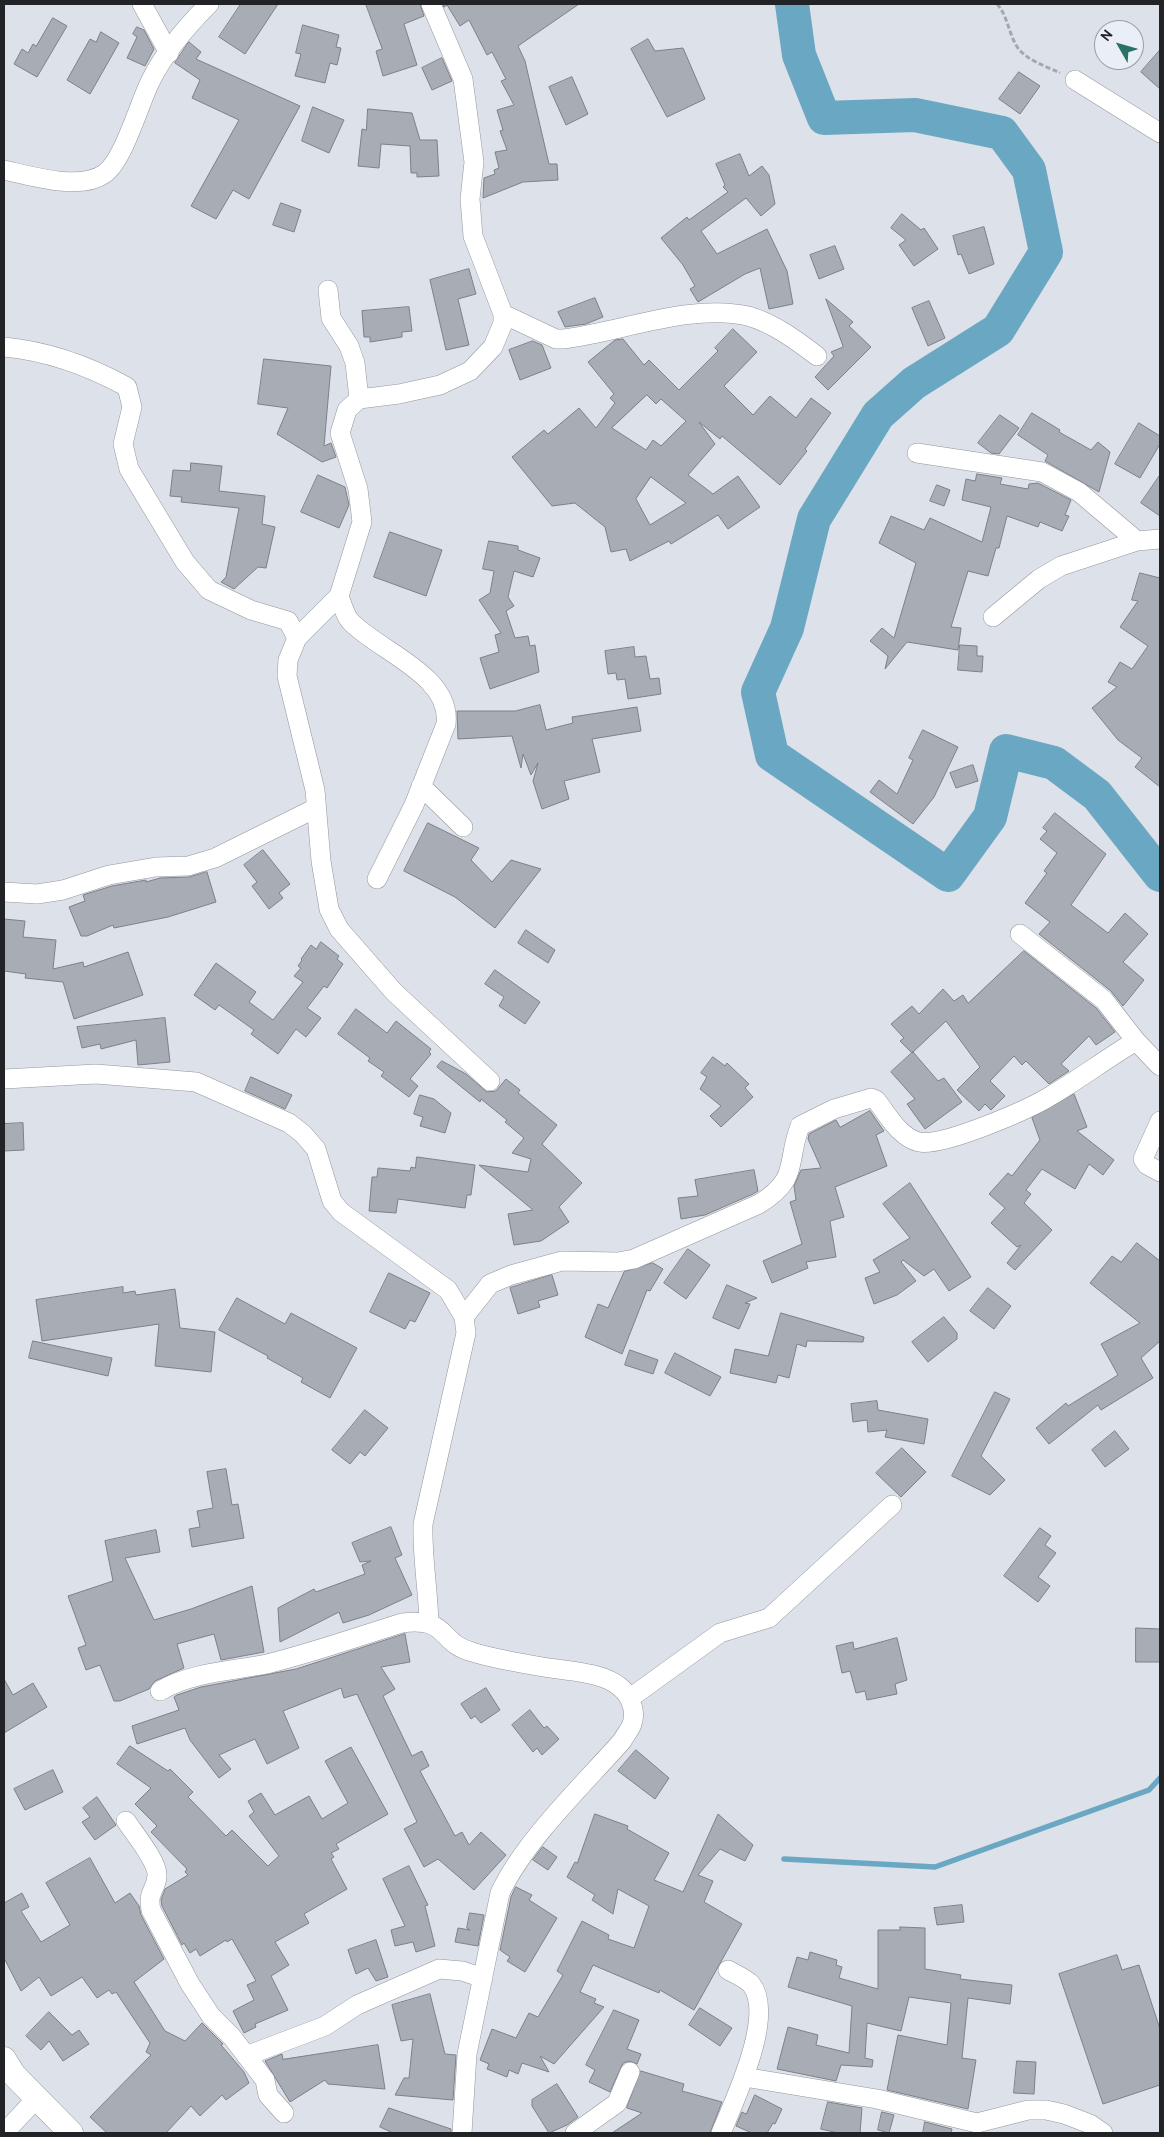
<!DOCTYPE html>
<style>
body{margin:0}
#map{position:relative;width:1164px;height:2137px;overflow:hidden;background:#dde1ea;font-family:Overpass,sans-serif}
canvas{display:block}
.frame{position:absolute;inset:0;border:5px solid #222326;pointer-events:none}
.north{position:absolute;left:1094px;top:20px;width:50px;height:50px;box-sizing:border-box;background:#eaeff7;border:1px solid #9a9da3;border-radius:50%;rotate:308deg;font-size:14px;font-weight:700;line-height:20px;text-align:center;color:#222326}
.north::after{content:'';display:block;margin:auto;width:18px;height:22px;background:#2a7168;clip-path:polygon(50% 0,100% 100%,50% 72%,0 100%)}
</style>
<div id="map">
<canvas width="1164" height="2137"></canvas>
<div class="frame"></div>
<div class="north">N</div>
</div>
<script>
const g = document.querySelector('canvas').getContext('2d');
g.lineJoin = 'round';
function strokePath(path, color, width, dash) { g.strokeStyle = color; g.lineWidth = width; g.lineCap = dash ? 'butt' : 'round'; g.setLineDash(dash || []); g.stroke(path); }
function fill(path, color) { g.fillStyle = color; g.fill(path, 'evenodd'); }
strokePath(new Path2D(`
 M784 1859 935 1867 1149 1790 1160 1778`), '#6aa7c2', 5.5);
strokePath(new Path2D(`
 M792 4 799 55 824 118 915 115 1002 133 1029 170 1046 252 998 330 914 383 878 415 814 519 787 628 758 692 772 755 948 875 990 817 1006 751 1054 763 1097 795 1160 875`), '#6aa7c2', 34);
const building = new Path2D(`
 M241 4H278L245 54 219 37Z
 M366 4H420L424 16 404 24 417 65 383 76 376 51 382 49Z
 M443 4H579L518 46 525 61 549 164H557L558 180 523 182 483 198 484 178 495 174 494 170 499 168 495 152 507 150 500 131 503 130 497 110 514 105 501 81 506 79 492 52 487 55 469 20 460 26 447 5 444 7Z
 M53 18 67 26 37 77 14 64 22 49 28 53 33 44 36 46Z
 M303 25 339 35 336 47 341 48 337 65 330 63 325 83 295 76 301 54 296 53Z
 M137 27 144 30 154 49 145 66 127 58 137 37 133 34Z
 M101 32 119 43 90 94 67 80 90 39 96 42Z
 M648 39 655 51 683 48 705 99 667 117 631 49Z
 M189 42 201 52 196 59 300 106 249 199 233 190 216 219 191 206 239 120 192 98 200 80 175 63Z
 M1160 50V89L1141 72Z
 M442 58 452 81 432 90 422 68Z
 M1019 72 1040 86 1020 114 999 99Z
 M572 77 588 114 566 125 549 87Z
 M313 107 344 120 329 153 302 141Z
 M368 109 412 113 420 140H437L439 176 417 177V173H411L410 146 381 144 379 168 358 166 362 129 366 130Z
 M740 154 749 176 762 166 769 175 775 204 761 216 746 198 701 231 717 254 767 229 787 271 793 304 769 309 760 268 745 274 698 302 690 289 695 286 683 265 661 238 687 217 689 220 728 192 723 187 725 185 716 164Z
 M281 203 301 210 294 232 273 225Z
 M902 214 921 230 924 228 938 249 914 266 899 245 906 240 891 228Z
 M984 227 994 264 969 274 961 254 958 255 953 236Z
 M835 246 844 269 819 279 810 255Z
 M469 269 476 294 458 299 469 345 446 350 430 280Z
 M595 298 603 317 586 324 565 327 558 312Z
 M826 299 853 322 849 326 871 347 828 390 815 377 834 356 831 352 843 347Z
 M929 301 945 338 928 346 912 308Z
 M409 307 412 331 402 332V337L370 342V337H364L362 311Z
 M733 329 757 352 724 386 753 415 770 396 796 418 811 398 831 413 805 449 807 451 780 485 722 436 720 439 699 422 715 444 688 475 713 494 738 476 760 507 728 529 718 515 671 544 669 541 630 561 626 549 611 552 605 527 575 503 552 506 512 457 544 430 548 434 579 408 596 428 615 403 610 398 614 394 588 362 615 340 623 339 644 365 649 360 679 390 718 351 715 348ZM647 395 656 404 661 399 686 421 661 446 653 440 646 450 612 428ZM651 477 686 503 650 525 636 499Z
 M533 341 542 345 551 368 520 380 509 350Z
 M264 359 331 366 324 446 331 443 336 457 322 462 277 434 288 408 258 404Z
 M1032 413 1060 430 1059 432 1091 450 1098 442 1110 452 1099 492 1045 461 1048 455 1018 435Z
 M1000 415 1019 428 999 454 991 453 978 443Z
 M1139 423 1160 436V444L1140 478 1115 464Z
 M191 463 222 466 219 491 265 496 262 524 275 527 266 568 258 567 234 589 221 582 226 577 239 508 181 502 182 497 170 496 173 470 190 471Z
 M977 474 1002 478 1000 484 1028 489 1029 484 1038 483 1071 500 1065 515 1069 516 1062 531 1040 522 1038 527 1007 516 999 548H996L988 576 968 571 951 627 961 628 958 650 907 642 885 669 888 656 870 641 882 628 894 638 916 563 879 543 891 516 924 530 930 518 982 542 991 507 962 500 966 479 975 481Z
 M318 475 345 487 349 505 339 528 301 512Z
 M1160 475V516L1141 503Z
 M937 485 950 490 944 506 930 501Z
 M390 532 442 550 426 596 374 577Z
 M489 541 518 546V550L540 558 533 577 514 571 508 597 514 606 506 611 515 638 528 636 530 646 535 645 539 672 490 689 480 658 499 652 495 635 501 633 479 600 490 593 494 571 483 569Z
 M1140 573 1160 578V787L1135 767 1142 758 1118 740 1092 708 1117 687 1108 682 1120 662 1132 669 1148 646 1120 627 1138 601 1132 600Z
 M960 645 977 646V656H983L982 672 958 670Z
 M634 647 635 657 646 656 650 679 659 678 661 694 628 699 625 679 617 680 616 673 608 674 605 651Z
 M540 705 546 730 573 723 572 717 637 707 641 731 592 739 600 772 564 781 569 799 542 809 533 781 538 763 531 775 523 754 521 768 512 736 458 739 457 711H515Z
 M923 730 958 747 934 797 913 824 870 792 879 780 897 794 913 760 909 758Z
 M973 765 978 781 956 788 950 773Z
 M1055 813 1106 854 1071 905 1108 933 1125 913 1148 934 1123 962 1144 980 1123 1006 1111 991 1039 934 1050 922 1025 903 1047 873 1044 871 1057 853 1040 839 1047 831 1043 828Z
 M428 823 479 848 471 860 492 882 511 860 541 869 495 928 455 897 404 871Z
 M263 850 290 884 279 893 283 898 269 909 252 886 257 882 244 865Z
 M207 872 216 902 168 917 114 928 113 925 87 936H81L69 907 85 901 83 895 112 886 146 880V882L160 878 189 877Z
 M4 919 25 921 23 937 56 940 53 969 83 962 84 967 128 952 143 995 74 1019 63 982 25 978 26 974 4 971Z
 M526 930 555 950 548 963 518 943Z
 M321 942 339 956 337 959 343 964 327 988 324 986 307 1008 321 1018 306 1037 296 1029 278 1054 251 1034 254 1030 219 1005 215 1010 194 995 216 963 256 992 249 1002 273 1020 303 982 294 976 301 968 298 966 302 960 301 959 311 945 316 949Z
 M1024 951 1096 1008 1115 1032 1096 1045 1089 1036 1061 1064 1069 1071 1049 1084 1026 1061 1022 1065 1014 1056 990 1081 1005 1096 991 1110 985 1104 979 1111 957 1090 980 1067 946 1021 912 1053 900 1041 904 1038 891 1024 912 1006 919 1014 943 989 954 1001 963 995 968 1003Z
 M495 970 540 1002 525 1024 499 1006 504 997 485 984Z
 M356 1009 387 1033 396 1021 431 1049 429 1052 431 1054 410 1079 418 1086 409 1097 381 1076 384 1072 368 1061 370 1058 338 1034Z
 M165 1018 170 1062 138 1065 136 1040 101 1049 100 1044 82 1048 77 1027Z
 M913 1052 938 1081 944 1078 962 1102 925 1129 907 1104 915 1099 891 1072Z
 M713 1057 725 1066 727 1063 749 1084 745 1088 753 1097 721 1127 710 1116 721 1106 700 1089 707 1077 701 1073Z
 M442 1061 466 1074 487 1092 496 1091 506 1079 520 1090 518 1093 557 1125 542 1144 582 1183 559 1207 569 1222 541 1241 514 1245 508 1214 533 1210 479 1165 528 1172 531 1159 512 1153 524 1138 505 1122 507 1120 481 1099 480 1102 437 1067Z
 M251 1077 292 1095 285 1109 245 1091Z
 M1074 1094 1087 1127 1077 1131 1114 1160 1103 1175 1089 1164 1075 1189 1042 1169 1026 1190 1031 1194 1024 1203 1052 1230 1015 1270 1007 1263 1021 1245 1017 1247 991 1223 1005 1208 989 1194 1008 1173 1012 1176 1040 1140 1032 1118Z
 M420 1095 434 1099 451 1113 445 1133 420 1126 423 1117 414 1114Z
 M870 1111 884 1131 876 1135 887 1166 835 1187 844 1217 830 1221 836 1257 806 1262 808 1268 772 1283 763 1261 802 1244 790 1202 796 1200 794 1186 801 1170 821 1168 808 1139 809 1134 836 1120 840 1127Z
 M23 1123 24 1150 4 1151V1124Z
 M417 1157 475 1165 471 1195H467L465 1208 398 1199 396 1213 369 1211 372 1177H377L378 1168 410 1171 411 1167 415 1168Z
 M754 1170 758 1191 753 1194 705 1215 681 1219 678 1198 698 1196 695 1180Z
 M910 1183 971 1277 949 1291 934 1269 924 1276 903 1260 901 1262 916 1281 897 1295 874 1304 865 1278 880 1272 873 1260 910 1238 883 1204Z
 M1137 1243 1160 1261V1341L1141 1358 1153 1378 1101 1410 1098 1405 1049 1444 1036 1428 1066 1403 1068 1406 1118 1375 1101 1344 1140 1323 1090 1283 1112 1256 1121 1262Z
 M688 1249 710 1265 686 1299 664 1283Z
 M653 1263 663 1269 650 1291 647 1290 622 1354 585 1337 598 1304 608 1308 624 1272Z
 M389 1273 430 1293 415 1322 410 1320 405 1329 370 1312Z
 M552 1275 558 1295 538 1301 540 1307 518 1314 510 1288Z
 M727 1285 757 1298 745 1303 750 1304 739 1329 713 1318Z
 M123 1287V1293L135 1291 136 1295 175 1289 180 1328 215 1332 211 1372 155 1366 159 1324 42 1341 36 1300Z
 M988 1288 1011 1306 994 1329 970 1311Z
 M237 1298 285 1324 291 1313 357 1348 330 1398 301 1382 303 1378 267 1358 268 1356 219 1330Z
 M781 1313 864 1337 863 1342 807 1341 806 1347 797 1344 789 1378 778 1375 776 1383 730 1373 735 1349 768 1356Z
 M944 1317 957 1333V1339L928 1362 912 1342Z
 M33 1341 112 1358 108 1376 29 1358Z
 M630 1350 658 1360 653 1374 625 1365Z
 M675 1353 721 1377 710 1396 665 1373Z
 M995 1392 1010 1399 981 1456 1005 1480 990 1495 952 1476Z
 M877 1401 878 1410 928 1419 924 1444 885 1437 887 1430 868 1432 867 1420 853 1422 851 1404Z
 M365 1410 388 1428 365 1456 360 1452 350 1464 332 1450Z
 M1115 1431 1129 1449 1105 1467 1092 1450Z
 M902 1448 926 1472 901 1497 876 1473Z
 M226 1469 232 1505 238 1504 244 1538 192 1547 189 1529 200 1527 197 1511 213 1508 207 1472Z
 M391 1527 402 1555 395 1558 412 1595 369 1615 343 1623 339 1612 280 1642 278 1608 314 1589 316 1592 365 1574 362 1565 371 1561 360 1562 352 1543Z
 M1040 1528 1051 1536 1045 1545 1056 1553 1038 1577 1050 1586 1038 1602 1004 1576Z
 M156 1530 160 1552 125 1558 154 1620 191 1609 252 1586 264 1652 221 1660 214 1634 177 1644 184 1668 155 1681 149 1689 120 1701H114L100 1665 86 1670 78 1648 86 1645 68 1596 113 1581 105 1541Z
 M1136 1628 1160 1629V1662H1136Z
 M405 1634 410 1662 381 1667 395 1689 383 1696 412 1756 422 1751 429 1766 420 1771 455 1836 462 1832 469 1845 481 1832 506 1855 474 1890 438 1859 424 1867 404 1829 417 1822 357 1694 344 1698 341 1688 283 1711 299 1748 267 1764 255 1739 219 1755 231 1769 219 1778 190 1740 185 1728 137 1744 132 1726 179 1710 174 1697 177 1695 201 1687 296 1669Z
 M897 1638 907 1680 895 1684 897 1694 867 1700 865 1691 856 1693 850 1671 842 1673 836 1646 853 1642 854 1649Z
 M4 1679 13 1695 33 1683 47 1707 4 1733Z
 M486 1688 500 1710 481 1723 475 1716 471 1719 461 1704Z
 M530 1710 544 1728 547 1726 559 1739 542 1755 537 1748 533 1752 512 1725Z
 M130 1746 168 1771 170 1769 193 1792 188 1797 226 1836 232 1830 268 1866 279 1856 249 1816 254 1812 248 1801 261 1793 275 1815 309 1796 322 1819 348 1803 325 1761 351 1747 388 1814 336 1844 339 1849 331 1853 334 1857 331 1859 347 1889 304 1914 309 1923 275 1942 289 1965 271 1976 288 2010 255 2024 256 2027 244 2033 233 2011 254 2000 247 1985 256 1981 232 1939 227 1942 226 1940 200 1956 196 1949 190 1953 184 1943 182 1945 162 1906 161 1900 165 1889 188 1875 185 1872 187 1869 151 1832 157 1826 135 1804 151 1788 117 1764Z
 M636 1750 669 1778 655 1799 618 1771Z
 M53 1770 63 1792 25 1810 14 1789Z
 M97 1797 116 1825 95 1840 82 1822 90 1817 83 1808Z
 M595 1814 628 1826 627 1829 669 1853 654 1880 683 1892 718 1814 753 1845 745 1861 720 1849 698 1875 713 1881 704 1902 742 1924 694 2010 660 1990 659 1993 593 1965 580 1992 596 1999 594 2003 604 2007 554 2064 540 2056 549 2072 522 2063 518 2074 509 2070 507 2077 487 2069 489 2064 480 2060 492 2029 516 2038 529 2013 538 2017 563 1975 557 1971 582 1921 609 1935 608 1939 634 1948 649 1906 618 1889 613 1914 592 1900 595 1895 567 1877 575 1862 577 1863Z
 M543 1847 557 1857 548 1870 533 1860Z
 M90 1858 115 1903 130 1893 139 1906 141 1915 164 1959 134 1982 165 2031 185 2041 202 2023 223 2044 221 2045 244 2072 249 2083 226 2100 222 2095 200 2116 191 2106 166 2133H107L90 2117 151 2055 146 2052 150 2043 116 1992 112 1994 109 1990 97 1998 82 1977 51 1996 39 1977 21 1991 4 1958V1903L22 1893 29 1907 21 1911 41 1942 70 1925 46 1883Z
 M409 1866 428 1905 425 1906 435 1946 416 1952 413 1942 395 1946 391 1930 405 1926 383 1879Z
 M516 1887 532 1895 529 1900 557 1918 525 1972 507 1961 510 1957 500 1950 511 1897Z
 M962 1905 964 1922 937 1925 934 1908Z
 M470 1913 484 1915 478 1946 455 1942 458 1928 470 1930 467 1928Z
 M900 1927 925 1928V1969L961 1975 960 1979 1012 1985 1010 2004 968 1998 962 2058 976 2060 968 2109 887 2090 898 2035 947 2045 951 2003 909 1997 901 2031 867 2023 865 2058 873 2060 872 2067 841 2065 836 2081 777 2069 788 2027 818 2035 816 2045 849 2053 852 2006 788 1987 797 1957 808 1960 810 1952 837 1960 836 1965 842 1967 839 1978 878 1989V1930H900Z
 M376 1940 388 1977 376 1981 368 1968 356 1974 348 1950Z
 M1117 1955 1122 1970 1139 1965 1160 2029V2085L1103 2104 1059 1974Z
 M430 1994 445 2054 456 2055 453 2100 395 2095 404 2078H409L413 2039 401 2041 392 2005Z
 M700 2008 732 2028 720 2046 689 2025Z
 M614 2010 639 2020 627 2049 641 2054 637 2064 629 2061 623 2063 610 2092 589 2082 595 2070 586 2065Z
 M49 2012 72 2035 79 2030 89 2044 63 2061 49 2041 41 2050 26 2036Z
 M378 2045 385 2089 328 2084 325 2080 290 2102 265 2061 282 2054 283 2059Z
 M1017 2061 1036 2062 1034 2094 1014 2093Z
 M641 2071 684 2084 682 2091 722 2102 710 2133H612L642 2113 627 2108Z
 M557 2084 578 2117 567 2125 549 2133 532 2106V2100Z
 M755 2095 782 2109 775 2124 773 2123 767 2133H752L736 2126 742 2112 746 2114Z
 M828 2102 862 2108 860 2133H838L821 2129Z
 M389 2108 451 2129V2133H393L380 2127Z
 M882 2112 894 2115 889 2133 878 2130Z
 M925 2122 952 2129 951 2133H923Z`);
fill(building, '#a8acb4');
strokePath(building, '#7c8188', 1);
const minor = new Path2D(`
 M142 4 169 53
 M431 4 463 79 474 162 470 199 473 236 503 314V323L493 347 470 371 440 385 399 394 359 399 347 410 340 433 358 489 362 522 339 596 297 638 288 660 287 676 315 790 321 861 329 909 339 929 394 992 490 1081
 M1075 80 1160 133
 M4 170C31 176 80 191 104 174 123 162 139 104 150 82 164 53 187 26 209 4
 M328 290 331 318 349 346 355 363 359 399
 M503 314 556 339H563C621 332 690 303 748 316 773 323 796 340 817 356
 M4 347C46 351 89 366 127 387L132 407 123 444 129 469 185 562 209 590 251 610 288 621 297 638
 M917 453 1042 472 1079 492 1137 541 1160 539
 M339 596C342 604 345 615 350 621 378 651 452 675 446 724L414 805 377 879
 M993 617 1039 579 1061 566 1137 541
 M421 786 463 827
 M4 892 37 894 63 890 109 875 156 867 188 866 215 858 316 808
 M1020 934 1104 1000 1136 1041 1160 1066
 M4 1079 96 1074 196 1082 289 1123 303 1134 316 1149 332 1201 341 1212 448 1290 464 1317 466 1333 423 1524C422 1557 428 1589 429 1623
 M1160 1121 1143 1159 1147 1165 1160 1172
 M464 1317 490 1284 511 1275 562 1261 618 1262 634 1259 759 1204C800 1179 786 1162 800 1126L834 1109 871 1098 876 1100C888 1115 899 1137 919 1142 943 1147 1030 1109 1052 1095 1081 1078 1107 1058 1136 1041
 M160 1691C192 1672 232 1671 267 1664 312 1653 357 1637 402 1623 450 1617 438 1643 472 1652 495 1659 519 1663 543 1667 572 1672 622 1671 632 1705 634 1711 634 1718 632 1724 630 1730 625 1735 622 1741 583 1785 525 1840 500 1893L467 2054 462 2133
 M630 1698 720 1633 769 1618 892 1505
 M126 1821C134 1833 158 1862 157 1876 156 1891 147 1891 151 1910L190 1984 211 2016 232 2037 265 2080 268 2095 284 2113
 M246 2056 325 2026 357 2005 439 1969 462 1971 483 1978
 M744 2077 877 2099 977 2123 1028 2110H1046L1064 2114 1090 2124 1103 2133
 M4 2133 36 2099
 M575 2133 617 2103 630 2072
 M721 2133C734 2101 776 2015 751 1984 745 1978 735 1974 728 1970`);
const major = new Path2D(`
 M4 2059 14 2075 71 2133`);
strokePath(minor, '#92969d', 20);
strokePath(major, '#92969d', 25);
strokePath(new Path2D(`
 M997 4C1007 15 1008 30 1015 43 1022 59 1046 66 1060 73`), '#a4a7ae', 3, [5, 2.5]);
strokePath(minor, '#fff', 19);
strokePath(major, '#fff', 24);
</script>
